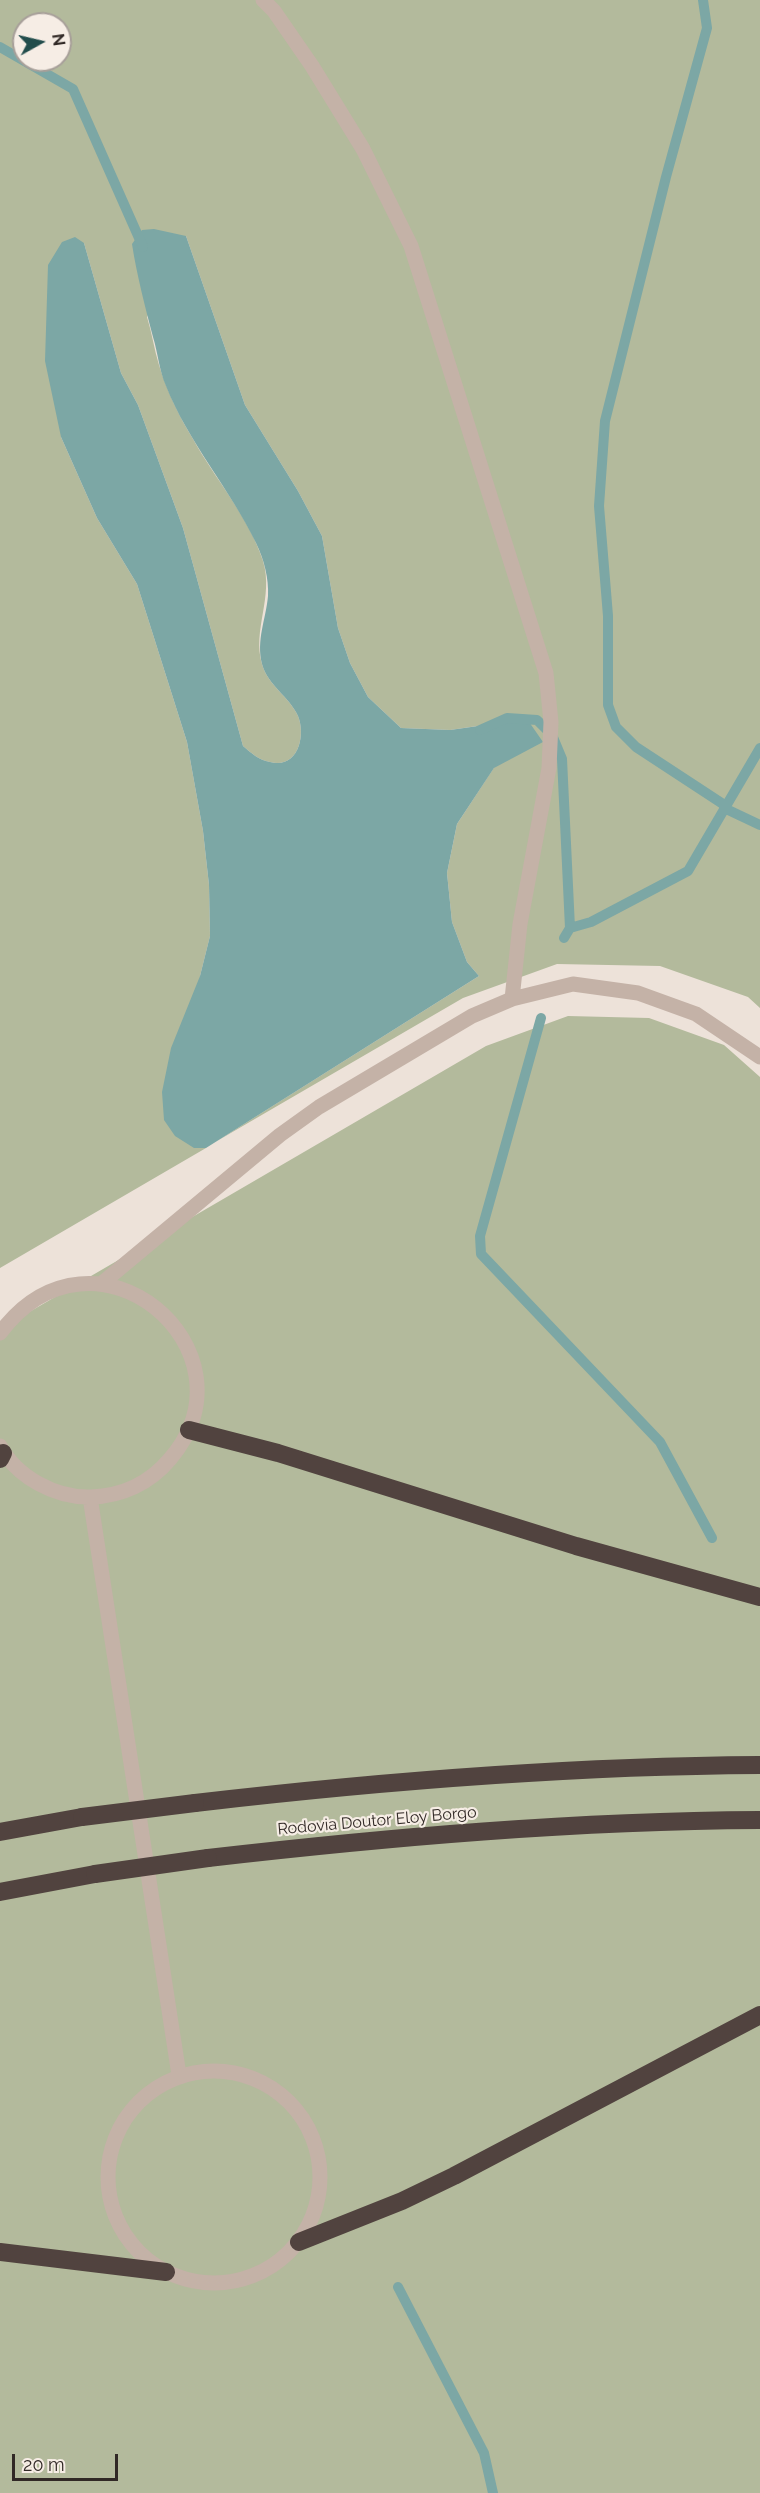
<!DOCTYPE html>
<style>
body{margin:0}
#map{position:relative;width:760px;height:2493px;overflow:hidden;background:#ede2d9;font-family:Raleway,sans-serif}
canvas{display:block}
.north{position:absolute;left:12px;top:12px;width:60px;height:60px;box-sizing:border-box;background:#f6ede5;border:2px solid #a79f99;border-radius:50%;rotate:82deg;font-size:16px;font-weight:700;line-height:24px;text-align:center;color:#312926}
.north::after{content:'';display:block;margin:auto;width:21px;height:27px;background:#224d4c;clip-path:polygon(50% 0,100% 100%,50% 72%,0 100%)}
.scale{position:absolute;left:12px;top:2454px;width:106px;height:27px;box-sizing:border-box;border:3px solid #312926;border-top:0;padding-left:8px;font-size:18px;line-height:21px;white-space:nowrap;color:#312926;-webkit-text-stroke:4px #f6ede5;paint-order:stroke}
</style>
<div id="map">
<canvas width="760" height="2493"></canvas>
<div class="north">N</div>
<div class="scale">20 m</div>
</div>
<script>
const g = document.querySelector('canvas').getContext('2d');
g.lineJoin = 'round';
function fill(path, color) { g.fillStyle = color; g.fill(path, 'evenodd'); }
function strokePath(path, color, width, dash) { g.strokeStyle = color; g.lineWidth = width; g.lineCap = dash ? 'butt' : 'round'; g.setLineDash(dash || []); g.stroke(path); }
function drawText(font, color, halo, rows, align = 'center') {
  g.font = font + ' Raleway,sans-serif'; g.lineWidth = 4.5; g.setLineDash([]); g.textBaseline = 'middle'; g.strokeStyle = halo; g.fillStyle = color; for (const [text, x, y, turn = 0] of rows) {
    g.save(); g.translate(x, y); g.rotate((+turn || 0) * Math.PI / 180); g.textAlign = isNaN(turn) ? turn : align; if (halo) g.strokeText(text, 0, 0); g.fillText(text, 0, 0); g.restore();
  }
}
fill(new Path2D(`
 M0 0H760V1008L748 997 660 966 557 964 463 998 217 1141 479 976 467 962 452 922 447 873 457 824 526 719 450 730 401 728 368 697 350 663 338 628 322 536 298 491 245 405 186 236 147 317C152 333 154 349 159 365 167 391 179 416 193 439 215 479 249 517 263 561 274 597 252 630 262 664 268 686 289 696 298 716 306 736 298 769 270 762 259 760 251 753 243 746L183 528 138 405 121 373 84 243 61 437 97 518 137 584 187 742 203 831 209 885 210 936 200 976 194 1148H206L0 1268ZM24 24H60V60H24Z
 M568 1016 649 1018 724 1045 760 1077V2493H0V1329L486 1046Z`), '#b3ba9c');
fill(new Path2D(`
 M154 229 186 236 245 405 298 491 322 536 338 628 350 663 368 697 401 728 450 730 527 719 543 742 494 768 457 824 447 873 452 922 467 962 479 976 206 1148H194L175 1136 164 1120 162 1092 171 1048 200 976 210 936 209 885 203 831 187 742 137 584 97 518 61 437 45 361 48 265 62 242 75 237 84 243 121 373 138 405 183 528 243 746C251 753 259 760 270 762 298 769 306 736 298 716 289 696 268 686 262 664 256 640 266 619 268 596 269 579 264 559 256 543 230 489 188 442 166 386 159 370 158 353 153 337 145 306 137 276 132 244L142 230Z`), '#7ca7a5');
strokePath(new Path2D(`
 M703 0 707 28 666 177 605 421 599 506 608 616V705L616 727 636 747 726 806
 M0 47 73 89 143 247
 M480 730 507 718 537 720 552 735 562 759 570 928 564 938
 M724 808 760 825
 M570 928 591 922 688 871 760 748
 M541 1018 480 1236 481 1254 660 1442 712 1538
 M398 2287 484 2453 493 2493`), '#7ca7a5', 10);
strokePath(new Path2D(`
 M263 0 274 11 312 66 363 149 411 246 546 673 551 722 549 768 520 924 512 999
 M101 1284 280 1135 319 1107 472 1016 512 999 573 984 638 993 696 1014 760 1057
 M0 1333C95 1206 263 1351 170 1459 150 1483 122 1496 91 1497 55 1498 17 1477 0 1446
 M90 1497 179 2075
 M108 2177a106 106 0 1 1 212 0a106 106 0 1 1-212 0Z`), '#c4b2a7', 15);
strokePath(new Path2D(`
 M189 1430 278 1453 576 1546 760 1597
 M0 1459 3 1453
 M195 1803C383 1781 571 1766 760 1765
 M0 1832 82 1817
 M208 1858C391 1837 575 1821 760 1820
 M0 1892 95 1874
 M299 2242 402 2201 454 2176 760 2015
 M0 2252 166 2272`), '#51433f', 18);
strokePath(new Path2D(`
 M82 1817 195 1803
 M95 1874 208 1858`), '#51433f', 18);
drawText('16px', '#312926', '#f6ede5', [
 ["Rodovia Doutor Eloy Borgo",377,1821,-5]
]);
</script>
